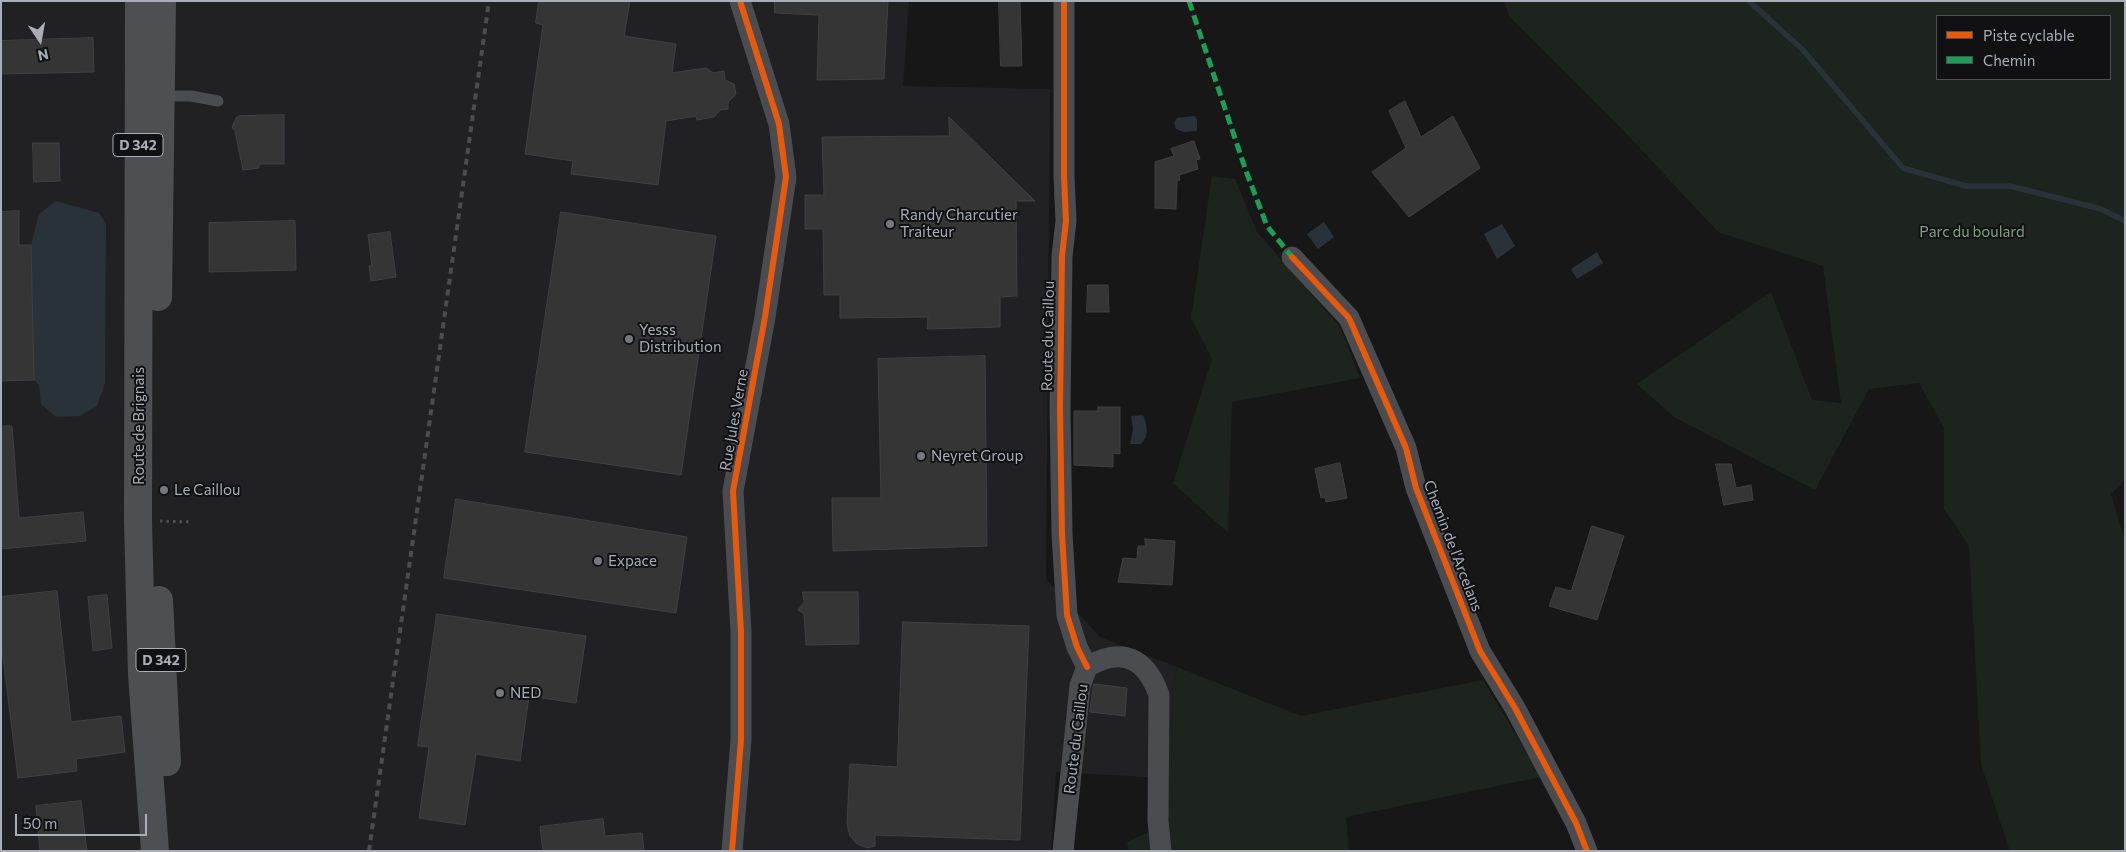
<!DOCTYPE html>
<style>
body{margin:0}
#map{position:relative;width:2126px;height:852px;overflow:hidden;background:#171717;font-family:Commissioner,sans-serif}
canvas{display:block}
.frame{position:absolute;inset:0;border:2px solid #a8adb8;pointer-events:none}
.legend{position:absolute;left:1936px;top:15px;width:175px;height:65px;box-sizing:border-box;background:#111113;border:1px solid #4d4f55;margin:0;padding:6px 9px;list-style:none;font-size:15px;color:#a8adb8}
.legend li{display:flex;align-items:center;gap:10px;height:25px}
.legend b{width:25px;border:1px solid #4d4f55}
.north{position:absolute;left:15px;top:15px;width:50px;height:50px;-webkit-text-stroke:4px #111113;paint-order:stroke;rotate:168deg;font-size:14px;font-weight:700;line-height:20px;text-align:center;color:#a8adb8}
.north::after{content:'';display:block;margin:auto;width:18px;height:22px;background:#a8adb8;clip-path:polygon(50% 0,100% 100%,50% 72%,0 100%)}
.scale{position:absolute;left:15px;top:814px;width:132px;height:22px;box-sizing:border-box;border:2px solid #a8adb8;border-top:0;padding-left:6px;font-size:15px;line-height:18px;white-space:nowrap;color:#a8adb8;-webkit-text-stroke:4px #111113;paint-order:stroke}
</style>
<div id="map">
<canvas width="2126" height="852"></canvas>
<div class="frame"></div>
<ul class="legend">
<li><b style="height:6px;background:#e8590c"></b>Piste cyclable</li>
<li><b style="height:6px;background:#1a9f57"></b>Chemin</li>
</ul>
<div class="north">N</div>
<div class="scale">50 m</div>
</div>
<script>
const g = document.querySelector('canvas').getContext('2d');
g.lineJoin = 'round';
function fill(path, color) { g.fillStyle = color; g.fill(path, 'evenodd'); }
function strokePath(path, color, width, dash) { g.strokeStyle = color; g.lineWidth = width; g.lineCap = dash ? 'butt' : 'round'; g.setLineDash(dash || []); g.stroke(path); }
function drawText(font, color, halo, rows, align = 'center') {
  g.font = font + ' Commissioner,sans-serif'; g.lineWidth = 4; g.setLineDash([]); g.textBaseline = 'middle'; g.strokeStyle = halo; g.fillStyle = color; for (const [text, x, y, turn = 0] of rows) {
    g.save(); g.translate(x, y); g.rotate((+turn || 0) * Math.PI / 180); g.textAlign = isNaN(turn) ? turn : align; if (halo) g.strokeText(text, 0, 0); g.fillText(text, 0, 0); g.restore();
  }
}
fill(new Path2D(`
 M1 1H909L903 86 1050 89 1046 579 1100 637 1177 667 1164 778 1056 772 1051 851H1Z`), '#212123');
fill(new Path2D(`
 M1504 1H2125V480L2111 494 2125 541V851H2010L1981 764 1969 546 1944 509V428L1919 383 1869 389 1815 490 1674 417 1637 384 1771 292 1812 400 1841 403 1823 266 1718 232 1624 131 1509 16ZM1937 16H2110V79H1937Z
 M1212 176 1235 179 1257 232 1340 327 1360 378 1232 402 1228 533 1173 483 1212 359 1191 318Z
 M1177 667 1301 716 1483 680 1541 777 1346 817 1349 851H1129L1127 842 1167 824 1164 778Z`), '#1d241e');
fill(new Path2D(`
 M1195 116 1197 120V131L1184 132 1176 129 1174 123 1177 118Z
 M56 201 99 213 106 224 105 383 97 406 80 416 56 417 41 404 39 385 34 380 31 245 39 214Z
 M1324 222 1334 237 1318 249 1307 234Z
 M1502 224 1515 246 1497 259 1484 234Z
 M1597 252 1603 263 1577 279 1571 269Z
 M1143 415C1147 425 1150 435 1141 444H1130L1133 429 1131 416Z`), '#2a3239');
strokePath(new Path2D(`
 M1749 1 1803 50 1903 168 1966 186H2010L2101 209 2125 221`), '#2a3239', 5.5);
const building = new Path2D(`
 M539 1H630L624 36 676 44 672 73 706 68 713 73 724 71 725 80 734 84 736 94 728 102V109L720 110 714 117 697 120 696 116 666 121 658 185 571 174 573 161 525 154 543 25 536 23Z
 M775 1H888L884 79 817 80 819 15 775 13Z
 M999 1H1020L1022 66H1001Z
 M93 38 94 72 1 74V41Z
 M1405 101 1421 137 1453 116 1480 168 1409 217 1372 172 1406 148 1389 111Z
 M284 115V164H259V168L243 170 235 131 232 127 236 118 239 116Z
 M949 117 1035 201H1016L1017 296 1000 297V327L927 329 928 317 840 318V295H824L823 229H805V195H824L822 137 949 136Z
 M1194 141 1200 159 1196 160 1198 169 1179 175 1180 180 1177 181 1176 209 1155 208V162L1174 156 1171 149Z
 M33 143H59L60 181 34 182Z
 M19 211V245H31L34 380 1 381V212Z
 M561 212 716 236 681 475 525 452Z
 M295 221 296 270 209 272V223Z
 M390 232 396 277 371 281 369 266H372L368 235Z
 M1088 285H1108L1109 312H1087Z
 M985 356 987 546 833 551 832 498H881L878 359Z
 M1098 407H1120V454L1113 453V467L1074 465V411H1098Z
 M1 426H12L19 518 83 512 86 541 1 549Z
 M1340 463 1347 498 1326 502 1325 497 1321 498 1315 469Z
 M1716 464H1731L1736 488 1751 485 1753 500 1724 505Z
 M456 499 687 537 676 613 444 578Z
 M1592 526 1624 536 1597 620 1549 606 1556 587 1571 591Z
 M1145 539 1175 541 1172 585 1118 582 1123 558 1137 559 1138 546H1145Z
 M57 591 71 722 121 716 125 752 76 759 77 771 18 778 1 641V597Z
 M803 592H858L859 644 806 645 804 614 798 610 804 602Z
 M107 595 112 648 93 651 88 597Z
 M437 614 586 636 576 703 529 696 520 761 476 754 465 825 419 818 429 747 418 746Z
 M903 622 1029 626 1020 840 875 835V846L867 848 857 844 850 836 847 824 850 764 897 767Z
 M1094 684 1127 688 1125 716 1090 712Z
 M81 801 87 851H40L36 806Z
 M603 819 605 836 642 833 644 851H543L540 827Z`);
fill(building, '#353536');
strokePath(building, '#3f4043', 1);
strokePath(new Path2D(`
 M160 521 191 522`), '#4d4e52', 3, [2.5, 4]);
strokePath(new Path2D(`
 M160 96H191L218 101`), '#4b4c50', 11);
strokePath(new Path2D(`
 M1292 257 1349 318 1406 448 1416 488 1480 651 1515 708 1576 823 1587 851
 M1087 667C1122 646 1146 658 1159 695L1158 821 1161 851
 M732 851 741 740V632L733 491 765 317 786 177 779 124 740 1
 M1063 851 1080 686 1087 667 1077 647 1067 615 1062 534 1060 409 1062 256 1066 221 1064 176V1`), '#4b4c50', 21);
strokePath(new Path2D(`
 M139 1 138 521 142 675 155 851
 M158 297 162 1
 M159 600 167 762`), '#4d4f52', 28);
strokePath(new Path2D(`
 M369 851 489 1`), '#4b4c4f', 4, [6, 5]);
strokePath(new Path2D(`
 M1189 1 1246 171 1267 226 1292 257`), '#1a9f57', 5, [10, 5]);
strokePath(new Path2D(`
 M1064 1V176L1066 221 1062 256 1060 409 1062 534 1067 615 1077 647 1087 667
 M1292 257 1349 318 1406 448 1416 488 1480 651 1515 708 1576 823 1587 851
 M732 851 741 740V632L733 491 765 317 786 177 779 124 740 1`), '#e8590c', 6);
for (const [x, y, r, color] of [
 [890,224,5,"#757880"],
 [629,339,5,"#757880"],
 [921,456,5,"#757880"],
 [164,490,5,"#757880"],
 [598,561,5,"#757880"],
 [500,693,5,"#757880"]
]) { const dot = new Path2D(); dot.arc(x, y, r, 0, 2 * Math.PI); g.fillStyle = color; g.fill(dot); strokePath(dot, '#111113', 2); }
for (const [x, y, w] of [
 [138,145,50],
 [161,660,50]
]) { const box = new Path2D(); box.roundRect(x - w / 2, y - 11.5, w, 23, 4); g.fillStyle = '#111113'; g.fill(box); strokePath(box, '#a8adb8', 1); }
drawText('bold 14px', '#a8adb8', null, [
 ["D 342",138,145],
 ["D 342",161,660]
]);
drawText('15px', '#a8adb8', '#111113', [
 ["Randy Charcutier",900,215],
 ["Traiteur",900,232],
 ["Yesss",639,330],
 ["Distribution",639,347],
 ["Neyret Group",931,456],
 ["Le Caillou",174,490],
 ["Expace",608,561],
 ["NED",510,693]
], 'left');
drawText('15px', '#7fa381', '#111113', [
 ["Parc du boulard",1972,232]
]);
drawText('15px', '#a8adb8', '#111113', [
 ["Route du Caillou",1048,336,-89],
 ["Rue Jules Verne",734,420,-80],
 ["Route de Brignais",139,426,-90],
 ["Chemin de l'Arcelans",1453,546,69],
 ["Route du Caillou",1076,739,-83]
]);
</script>
